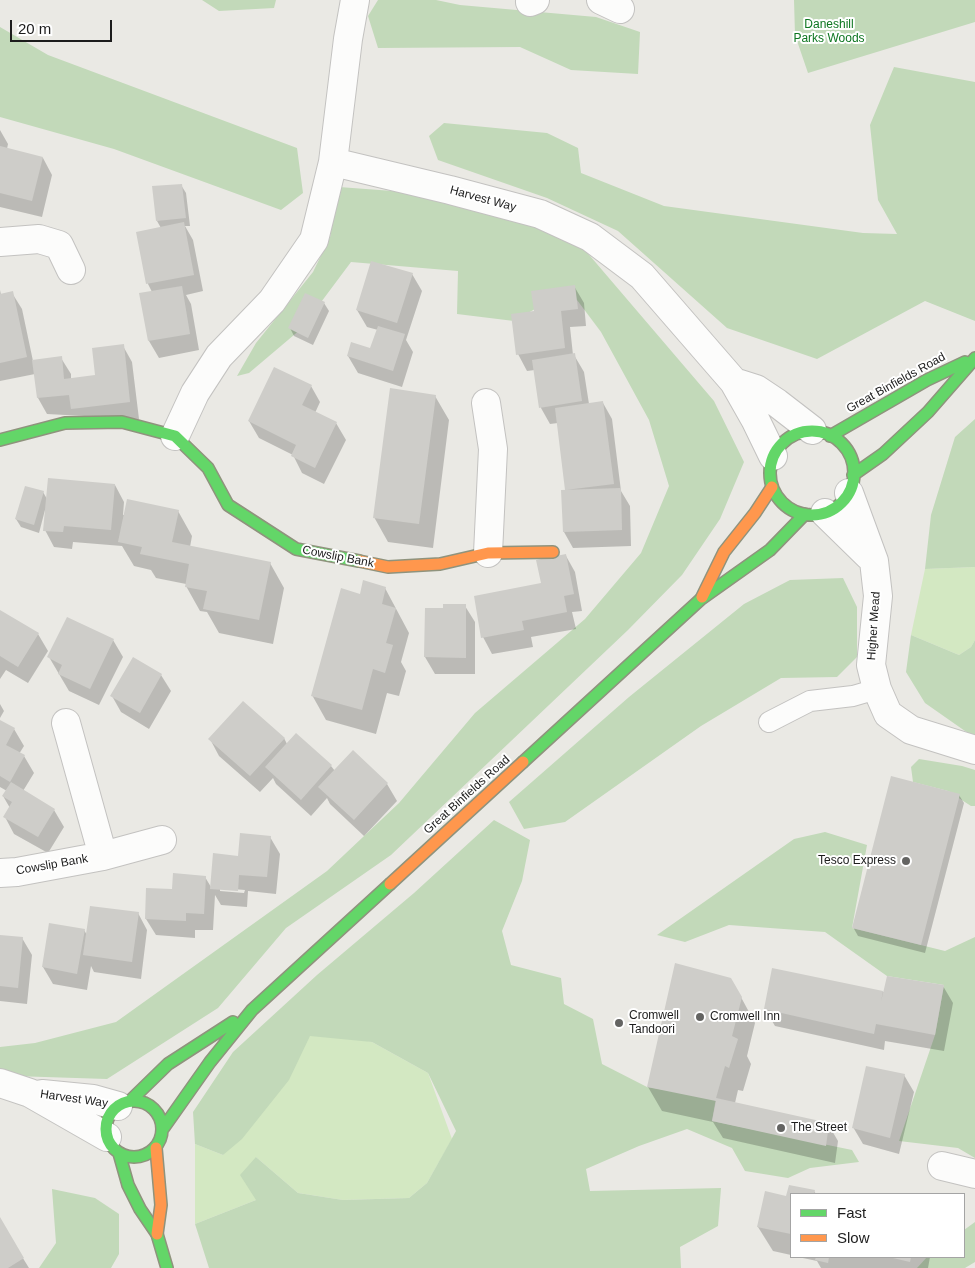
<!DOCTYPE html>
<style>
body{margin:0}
#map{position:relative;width:975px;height:1268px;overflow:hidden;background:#eae9e4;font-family:Arial,sans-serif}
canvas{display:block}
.legend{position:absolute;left:790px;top:1193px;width:175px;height:65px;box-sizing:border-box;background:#fff;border:1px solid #a4a4a4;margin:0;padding:6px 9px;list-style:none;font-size:15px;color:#1c1c1c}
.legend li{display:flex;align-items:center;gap:10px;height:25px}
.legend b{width:25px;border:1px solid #a4a4a4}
.scale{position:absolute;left:10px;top:20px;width:102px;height:22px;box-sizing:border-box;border:2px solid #1c1c1c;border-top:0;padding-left:6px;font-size:15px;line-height:18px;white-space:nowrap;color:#1c1c1c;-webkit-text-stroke:4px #fff;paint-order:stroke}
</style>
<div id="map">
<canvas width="975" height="1268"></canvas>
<ul class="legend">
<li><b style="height:6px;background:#63d668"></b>Fast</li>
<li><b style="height:6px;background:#ff974d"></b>Slow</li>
</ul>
<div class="scale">20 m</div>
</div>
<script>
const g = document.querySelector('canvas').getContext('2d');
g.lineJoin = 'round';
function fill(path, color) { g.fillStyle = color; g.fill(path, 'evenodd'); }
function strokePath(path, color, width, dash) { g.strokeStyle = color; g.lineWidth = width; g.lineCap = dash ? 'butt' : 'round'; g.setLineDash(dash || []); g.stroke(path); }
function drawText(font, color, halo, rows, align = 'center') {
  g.font = font + ' Arial,sans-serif'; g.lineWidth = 4; g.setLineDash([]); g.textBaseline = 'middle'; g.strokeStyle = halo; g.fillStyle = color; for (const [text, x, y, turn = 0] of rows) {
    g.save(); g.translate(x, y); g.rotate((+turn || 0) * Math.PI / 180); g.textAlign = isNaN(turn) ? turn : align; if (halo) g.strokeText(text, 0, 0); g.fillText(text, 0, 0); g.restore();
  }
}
fill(new Path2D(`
 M975 567V640L971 647 959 655 911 635 925 569Z
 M305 1027 372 1042 428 1073 452 1139 427 1183 409 1198 343 1200 298 1193 256 1157V1200L195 1224V1144L223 1155Z`), '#d3e8c2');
fill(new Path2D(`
 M202 0H276L274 8 219 11Z
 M378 0H436L460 5 596 17 640 32 638 74 571 70 520 47 378 48 368 16Z
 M794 0H975V22L808 73 795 35Z
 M0 27 48 55 297 148 303 193 281 210 114 149 0 117Z
 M894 67 975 82V321L925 301 817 359 727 328 618 231 547 198 438 160 429 136 444 123 547 133 578 148 581 173 664 206 863 233 897 234 878 200 870 125Z
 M339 187 433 194 520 220 579 243 714 401 744 462 720 519 682 575 628 630 391 855 286 928 218 1008 107 1079 14 1076 0 1070V1047L35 1043 116 1022 327 871 399 803 475 713 585 619 641 553 669 486 649 420 601 332 577 300 549 301 514 321 457 314 458 271 351 262 301 329 249 373 237 376 256 343 313 272 330 237Z
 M975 419V567L925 569 931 515 955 437Z
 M843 578 857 607V657L837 677 781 678 701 726 565 822 524 829 509 802 629 697 744 604 790 580Z
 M911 635 959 655 971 647 975 640V738L925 703 906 672Z
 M919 759 962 766 975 770V806H971L948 791 913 782 911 767Z
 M494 820 530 840 522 881 502 931 511 965 561 978 564 1004 593 1019 602 1064 647 1087 716 1098 712 1121 852 1150 859 1162 810 1168 788 1178 745 1171 732 1148 687 1129 639 1146 586 1169 590 1191 721 1188 718 1226 680 1247 681 1268H209L195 1224 256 1200 240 1175 256 1157 298 1193 343 1200 409 1198 427 1183 456 1131 428 1073 372 1042 310 1036 289 1080 242 1139 223 1155 195 1144 193 1112 233 1052 317 975 414 893Z
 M825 832 867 845 852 928 945 951 975 937V1158L958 1148 899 1141 935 1035 944 985 887 976 825 932 729 925 685 942 657 935 794 839Z
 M52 1189 95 1198 119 1214V1254L111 1268H39L56 1243Z
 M975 1222V1262L965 1268H917L927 1257H964V1230Z`), '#c2d9b9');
fill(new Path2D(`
 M0 130 8 144 7 149 43 158 52 175 42 217 0 207Z
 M181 185 186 193 190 226H185L193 240 203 291 186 295 191 304 199 350 159 358 149 341 140 294 152 292 148 284 137 233 161 228 157 221Z
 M412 274 422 291 406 340 413 352 402 387 358 373 348 356 371 349 378 330 367 327 357 310Z
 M574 286 584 303 586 326 570 327 573 355H574L584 372 589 404 603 403 612 419 621 491 630 506 631 546 573 548 564 532 567 491 558 423 550 424 541 408 535 370 527 371 518 354 535 312Z
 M0 290 1 295 12 293 22 309 33 361 61 358 71 374V379L97 376 123 346 132 362 139 419 47 414 38 398 35 374 0 381Z
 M324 303 329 311 313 345 294 336 290 328Z
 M311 386 320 402 315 413 336 423 346 440 324 484 302 473 293 455 259 438 249 421Z
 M435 396 449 420 433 548 388 542 374 517Z
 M115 485 124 502 123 515 178 511 192 536 190 547 270 563 284 588 273 644 219 633 207 612 200 611 186 586V584L156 578 151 570 134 566 122 546 73 542 72 549 54 547 45 530V510L39 533 21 527 16 519 43 492 47 499Z
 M566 556 575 572 582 611 572 612 576 629 531 637 533 647 492 654 483 637 542 584Z
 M385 588 409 633 401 662 406 671 399 696 387 693 376 734 326 720 312 695Z
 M465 606 475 622V674H435L425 657 444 609Z
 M0 611 38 634 48 651 28 683 6 670 0 679Z
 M113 640 123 657 99 705 69 691 49 657Z
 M161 675 171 691 149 729 121 712 112 696Z
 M0 704 4 711 0 718Z
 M0 721 14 729 24 746 19 754 24 756 34 773 23 791 54 810 64 827 48 853 14 834 5 817 10 808 3 796 7 791 0 787Z
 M296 734 331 766 335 771 353 752 387 784 397 801 364 836 330 804 327 798 311 816 276 784 273 778 260 792 219 756 210 739 284 738 287 744Z
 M959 795 964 803 925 953 858 936 853 927Z
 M270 837 280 854 276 894 248 891 247 907 221 905 215 895 213 930H195V938L156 935 146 919 173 890 205 877 211 887 239 857ZM220 888 245 890 244 893 220 891Z
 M138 913 147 930 141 979 94 972 91 966 87 990 53 984 43 967 84 930 87 935Z
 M0 936 22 938 32 955 27 1004 0 1001Z
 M773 969 884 992 943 986 953 1003 944 1051 885 1041 884 1050 775 1026 765 1009Z
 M736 988 755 1023 747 1056 751 1064 743 1091 738 1090 735 1103 828 1124 838 1141 835 1163 723 1138 713 1122 662 1111 648 1087Z
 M904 1075 914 1092 899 1154 863 1144 853 1127Z
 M790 1186 814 1191 816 1194H791V1255L773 1251 758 1227 787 1198Z
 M0 1221 29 1268H0Z
 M798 1257H930L928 1268H821L817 1261Z`), '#0003');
fill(new Path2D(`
 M0 146 43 157 32 201 0 193Z
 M182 184 186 218 156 221 152 186Z
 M184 222 194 275 146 284 136 232Z
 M371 261 413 273 397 323 356 310Z
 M575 285 578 309 561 311 565 348 516 355 511 314 534 311 531 291Z
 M182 286 190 334 148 341 139 293Z
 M13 291 27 357 0 363V294Z
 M305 293 325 302 308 338 288 328Z
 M378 326 405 334 393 371 347 356 351 342 370 348Z
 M124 344 130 402 71 409 69 395 37 398 32 360 62 356 64 379 95 375 92 348Z
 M575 353 582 401 539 408 532 360Z
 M274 367 312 385 302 405 337 422 315 468 291 456 296 445 248 421Z
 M390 388 436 395 419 524 373 518Z
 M603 401 614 484 565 490 555 408Z
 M48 478 115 484 111 530 64 526 63 532 43 531Z
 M25 486 44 491 34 525 15 519Z
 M621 488 622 530 563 532 561 490Z
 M127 499 179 510 172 542 271 562 259 620 203 609 207 591 185 587 189 564 140 554 142 547 118 542Z
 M566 554 574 594 564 596 567 612 522 621 524 630 481 638 474 596 541 583 536 560Z
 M363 580 386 587 382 604 396 608 386 643 393 645 385 673 373 669 362 710 311 696 341 588 360 594Z
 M443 604H466V658L424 657 425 608H443Z
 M0 610 39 633 18 667 0 656Z
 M67 617 114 639 90 689 58 674 62 665 47 657Z
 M133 657 162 674 140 713 110 696Z
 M243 701 285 738 250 776 208 739Z
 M0 720 15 728 6 745 25 755 10 782 0 776Z
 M296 733 332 765 301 800 265 767Z
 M353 750 388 783 354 820 318 787Z
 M891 776 960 794 921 945 852 928Z
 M11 782 55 809 38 837 3 817 12 802 2 796Z
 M240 833 271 836 267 877 239 875 238 891 210 889 213 853 238 856Z
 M173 873 206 876 204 914 186 913V921L145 919 146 888 172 889Z
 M90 906 139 912 132 962 83 955Z
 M49 923 85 929 77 974 42 967Z
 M0 935 23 937 18 988 0 986Z
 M675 963 731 978 742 997 732 1036 738 1039 729 1068 725 1066 716 1098 829 1123 826 1146 712 1121 716 1101 647 1087Z
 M772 968 883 991 881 1002 887 976 944 985 935 1035 876 1024 874 1034 764 1009Z
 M866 1066 905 1074 890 1138 852 1128Z
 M789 1185 815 1190 814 1194H791V1234L757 1227 765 1191 786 1196Z
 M0 1217 24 1258 8 1268H0Z
 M816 1257H829L828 1263 815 1260Z
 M889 1257H911L910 1262Z`), '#cecdc9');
const lane = new Path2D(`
 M769 722 810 701 853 696 877 689`);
const street = new Path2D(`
 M601 0 620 9
 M530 2 535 0
 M333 162 450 190 540 214 590 237 642 276 734 382 755 419 773 456
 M0 242 39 239 59 245 71 270
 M734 382 756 389 777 403 812 430
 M486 403 493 449 488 553
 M175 436 195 393 219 356 272 301 314 240 333 162 348 39 355 0
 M849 493 874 561 878 596 871 665 877 689 888 714 911 730 975 750
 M825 513 869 556
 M66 723 103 856
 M0 873 17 872 103 856 162 840
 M0 1083 30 1093 107 1137
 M42 1094 93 1099 118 1106
 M942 1166 975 1174`);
const fast = new Path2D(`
 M770 473a42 42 0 1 1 84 0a42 42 0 1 1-84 0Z
 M830 436 927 380 965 362
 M0 440 65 423 122 422 175 436 208 468 228 505 296 549 359 561
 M853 475 883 454 928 412 975 358
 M523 762 701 599 770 550 805 514
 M106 1129a28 28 0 1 1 56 0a28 28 0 1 1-56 0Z
 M130 1101 168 1064 233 1022
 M162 1130 210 1062 252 1010 390 884
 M119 1153 128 1185 140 1209 157 1234 167 1268`);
const slow = new Path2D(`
 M359 561 388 567 440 564 488 553 553 552
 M702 597 724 552 755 513 772 487
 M390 884 523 762
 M156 1148 161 1205 157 1234`);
strokePath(lane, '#c3c2c0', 22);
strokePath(street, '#c3c2c0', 30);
strokePath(fast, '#8f937d', 14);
strokePath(slow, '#8f937d', 14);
strokePath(lane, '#fcfcfb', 20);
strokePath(street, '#fcfcfb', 28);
strokePath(fast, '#63d668', 11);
strokePath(slow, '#ff974d', 11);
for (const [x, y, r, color] of [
 [906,861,5,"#646462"],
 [700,1017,5,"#646462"],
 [619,1023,5,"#646462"],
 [781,1128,5,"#646462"]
]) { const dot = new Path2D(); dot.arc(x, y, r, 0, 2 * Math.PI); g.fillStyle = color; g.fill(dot); strokePath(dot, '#fff', 2); }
drawText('12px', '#0d7620', '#fff', [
 ["Daneshill",829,25],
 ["Parks Woods",829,39]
]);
drawText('12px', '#1c1c1c', '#fff', [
 ["Harvest Way",483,199,15],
 ["Great Binfields Road",896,383,-29],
 ["Cowslip Bank",338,557,11],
 ["Higher Mead",874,626,-86],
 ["Great Binfields Road",467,795,-42],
 ["Cowslip Bank",52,865,-10],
 ["Harvest Way",74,1099,8]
]);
drawText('12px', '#1c1c1c', '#fff', [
 ["Tesco Express",896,861,"right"],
 ["Cromwell",629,1016],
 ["Tandoori",629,1030],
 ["Cromwell Inn",710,1017],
 ["The Street",791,1128]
], 'left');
</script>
